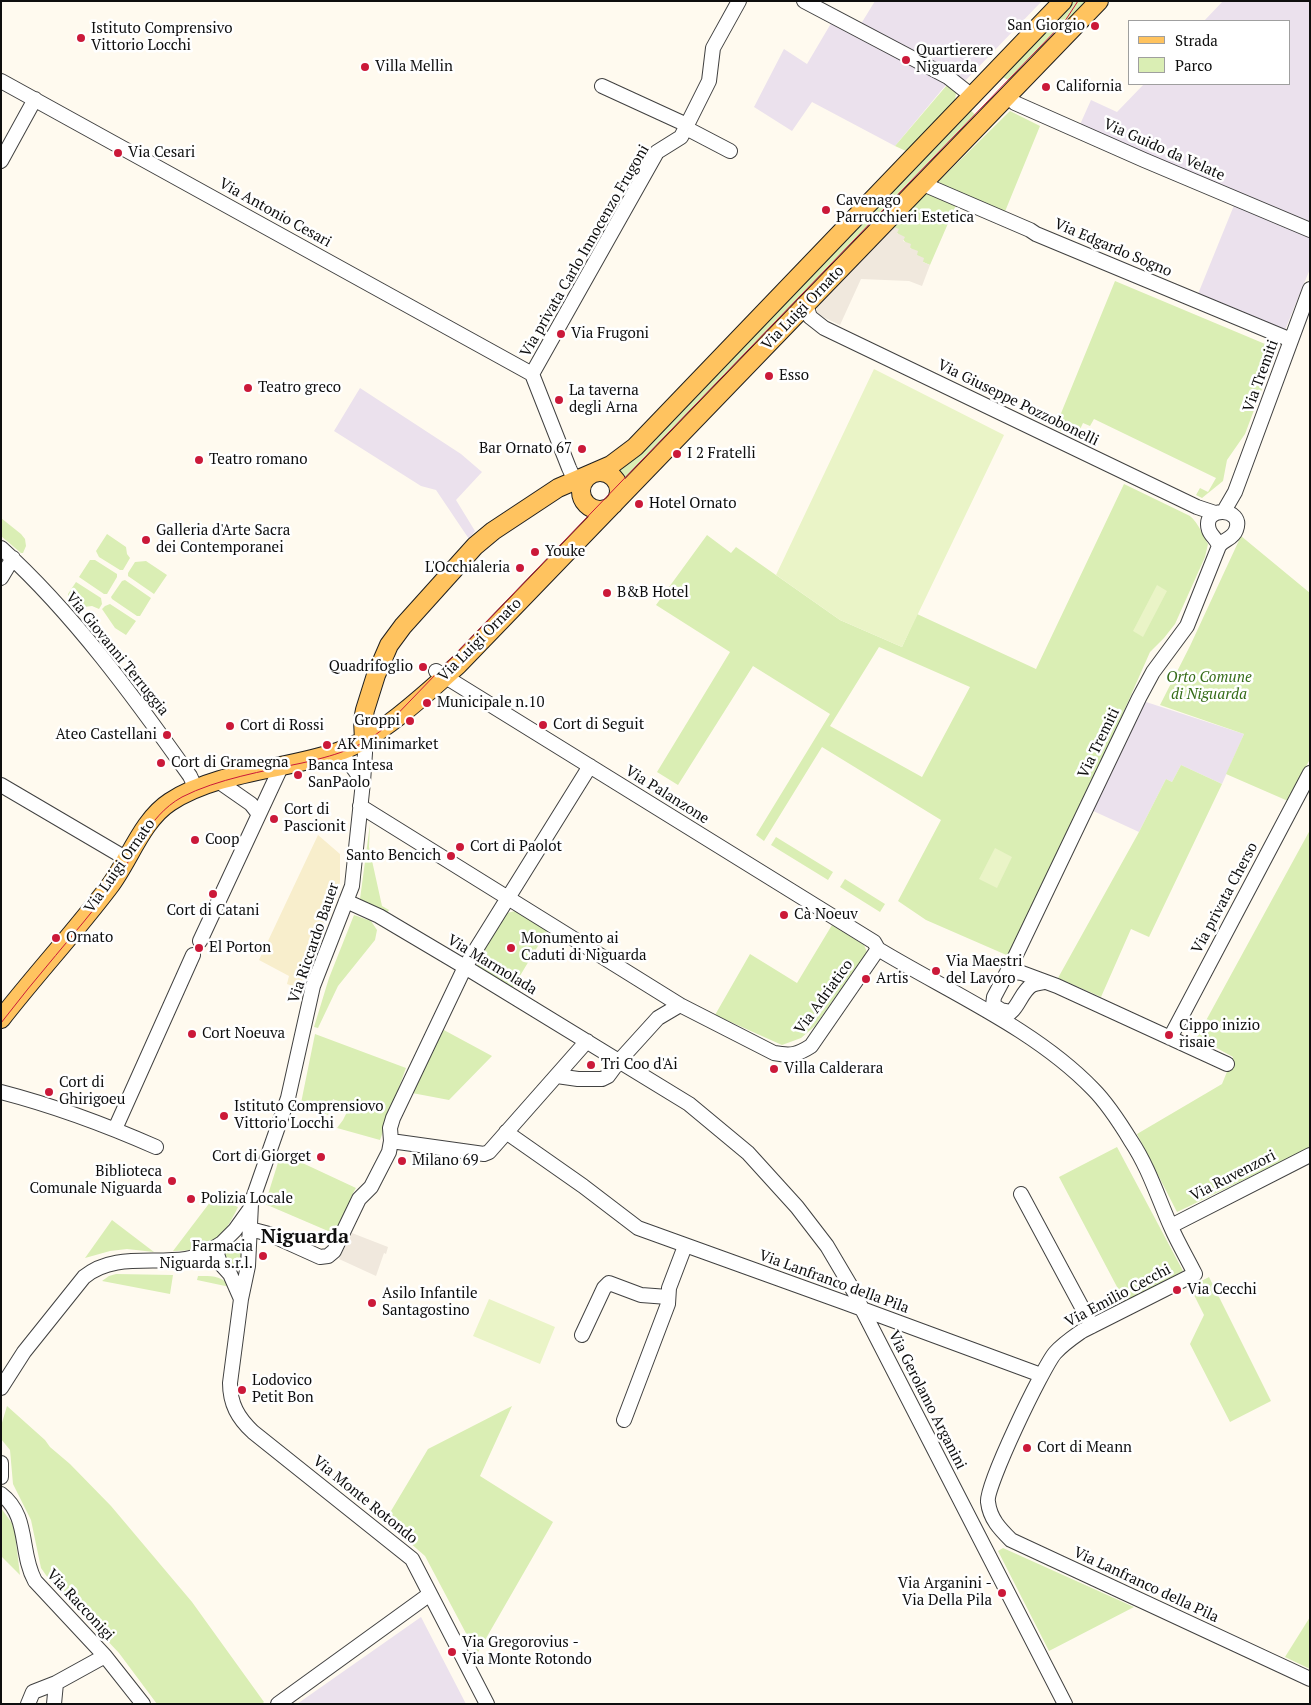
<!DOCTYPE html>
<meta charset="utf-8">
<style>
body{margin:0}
#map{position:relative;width:1311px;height:1705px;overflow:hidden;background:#fffaef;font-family:"PT Serif",serif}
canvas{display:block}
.frame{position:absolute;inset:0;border:2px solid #0e0e0e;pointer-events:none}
.legend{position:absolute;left:1128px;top:20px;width:162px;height:65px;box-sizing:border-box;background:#fff;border:1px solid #9f9f9f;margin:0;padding:6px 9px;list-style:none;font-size:15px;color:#0e0e0e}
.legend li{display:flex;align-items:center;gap:10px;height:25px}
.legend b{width:25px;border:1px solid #9f9f9f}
</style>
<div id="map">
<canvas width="1311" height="1705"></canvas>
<div class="frame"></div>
<ul class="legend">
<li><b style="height:6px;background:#ffc35f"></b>Strada</li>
<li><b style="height:14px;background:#daeeb4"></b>Parco</li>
</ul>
</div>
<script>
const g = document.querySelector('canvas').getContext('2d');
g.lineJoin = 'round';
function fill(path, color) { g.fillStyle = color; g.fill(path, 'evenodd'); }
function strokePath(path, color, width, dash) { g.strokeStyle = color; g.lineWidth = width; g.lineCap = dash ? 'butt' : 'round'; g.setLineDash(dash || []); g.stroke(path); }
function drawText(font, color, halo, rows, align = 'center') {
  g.font = font + ' "PT Serif",serif'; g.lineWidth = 5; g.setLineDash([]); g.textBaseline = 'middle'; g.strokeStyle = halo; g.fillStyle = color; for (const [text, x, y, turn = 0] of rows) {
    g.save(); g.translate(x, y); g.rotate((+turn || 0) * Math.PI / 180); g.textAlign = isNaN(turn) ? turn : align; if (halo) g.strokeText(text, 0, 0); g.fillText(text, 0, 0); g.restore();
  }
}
fill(new Path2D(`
 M875 1H1042L965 81 955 74 895 146 812 102 792 131 754 107 784 49 807 64 833 20 856 32Z
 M1223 1H1310V269L1285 330 1198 294 1237 198 1078 129 1091 100 1117 112 1144 84H1290V21H1204Z
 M360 388 461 454 482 472 456 500 475 531 469 539 436 490 421 486 334 431Z
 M1140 700 1244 734 1222 784 1181 765 1172 782 1166 779 1139 832 1089 809Z
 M421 1617 466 1704H297Z`), '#ebe1ed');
fill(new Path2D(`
 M318 835 340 854V882L336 896 299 988 287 984 289 976 259 960Z`), '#f8eecc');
fill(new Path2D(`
 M1070 1H1092L1014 83 999 75Z
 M947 85 956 93 955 101 909 150 906 151 895 146Z
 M967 107 980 119 622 486 615 472Z
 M1010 111 1040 126 1004 214 941 188 939 181Z
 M924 192 956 205 930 265 923 262 891 226Z
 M1115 281 1277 349 1245 434 1227 460 1223 481 1202 498 1196 495 1200 488 1208 492 1216 478 1094 419 1090 426 1083 423 1076 438 1055 428Z
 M1124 484 1190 516C1199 524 1202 534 1208 544L1205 557 1175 624 1164 638 1150 652 1082 806 1011 957 926 920 898 901 941 820 822 747 764 841 756 835 830 714 753 666 678 785 657 772 730 652 656 605 707 535 731 553 736 547 840 620 902 647 917 614 1036 669ZM879 647 970 687 922 777 830 726Z
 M1 518 21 534 25 539 26 546 23 553H21L1 536Z
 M107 534 126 547 127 554 130 558 123 570H120L99 557 96 551Z
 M1241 536 1310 593V759L1288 801 1226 774 1244 734 1160 705 1190 646Z
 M90 560H95L117 574V577L107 594H104L79 577Z
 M146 561 167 575 154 594 128 576V573L135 562Z
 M125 580 151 598 140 616H137L112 599 111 597 122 581Z
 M76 582 101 598 102 604 99 609 92 606 84 607 68 597V594Z
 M110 604 136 621 126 635 115 628 102 609 105 606Z
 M1181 765 1222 784 1149 937 1131 929 1101 997 1058 978 1139 832 1166 779 1172 782Z
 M370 824 369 847 382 906 389 910 386 915 360 899Z
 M1310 830V1148L1177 1212 1137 1134 1222 1084 1233 1057 1197 1037Z
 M776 837 833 872 828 880 771 845Z
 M845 879 885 904 880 912 840 887Z
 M515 911 547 931 512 989 479 970 477 962 507 913Z
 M354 915 371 921 377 930 375 940 338 986 318 1028 314 1027 329 978Z
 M832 925 864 945 867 952 815 1026 801 1038 782 1045 715 1015 750 954 797 983Z
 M442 1029 492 1056 449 1100 412 1093Z
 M315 1034 406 1068 380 1140 337 1128 343 1120 347 1112 339 1102 333 1099 328 1115 301 1103Z
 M1117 1147 1183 1271 1125 1302 1059 1177Z
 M281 1153 356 1188C346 1203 348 1223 335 1234L265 1204Z
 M214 1197 238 1207C223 1239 209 1251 173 1251Z
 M112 1220 154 1252 127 1249 110 1251 85 1258Z
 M224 1255a9 9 0 1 1 18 0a9 9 0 1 1-18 0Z
 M116 1274 173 1275 170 1294 102 1281 109 1276Z
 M198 1276C211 1276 222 1275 230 1287L197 1280Z
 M1209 1277 1271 1401 1230 1422 1190 1344 1204 1315 1190 1287Z
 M7 1406 45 1440 50 1447 70 1464 111 1506 192 1602 264 1702 262 1704H157L119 1653 48 1578 41 1568 31 1520 13 1484 10 1450 1 1439V1426Z
 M512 1406 480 1476 553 1522 477 1654 425 1556 385 1521 428 1449Z
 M1 1508 14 1526 20 1575 1 1556Z
 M1003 1548 1134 1607 1049 1651 998 1551Z
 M1310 1617V1669L1285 1657Z`), '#daeeb4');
fill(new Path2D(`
 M874 369 1004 435 902 647 840 620 776 575Z
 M1157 585 1167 591 1143 637 1133 631Z
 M995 848 1012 857 997 888 979 879Z
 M489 1299 555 1327 540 1364 473 1336Z`), '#eaf4c7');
fill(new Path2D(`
 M891 226 899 229 897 233 905 237 903 241 911 244 910 248 918 251 917 255 924 258 923 262 930 265 922 286 909 281 861 279 840 325 821 316 817 312V306L818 302Z
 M352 1233 388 1247 386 1254 384 1253 376 1276 339 1259Z`), '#f0e8dd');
const minor = new Path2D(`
 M804 1 948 77 972 96
 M1 81 532 374
 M602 86 687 125
 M1007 96 1015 103 1144 160 1310 230
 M686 128 730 151
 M1 161 35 99
 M923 184 1030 230 1036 234 1291 340
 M806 305 810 317 824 328 1197 507 1215 513
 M532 374 657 152 681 137 709 81 713 48 739 1
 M532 374 569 468 582 496
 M1224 511 1235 492 1310 289
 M1 548C73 613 134 697 190 776L196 789
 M1 578 13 558
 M436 671 874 942 878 949C949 992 1035 1029 1093 1089 1108 1104 1120 1123 1131 1141 1149 1168 1158 1198 1171 1227 1178 1243 1187 1258 1195 1274L1082 1331C1072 1338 1063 1344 1055 1353 1043 1367 985 1487 988 1502 990 1519 1000 1529 1011 1540L1310 1679
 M364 740 365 753 363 782 352 886 313 986 288 1098 251 1204 248 1266 241 1299 230 1383C230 1404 238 1418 253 1432L412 1559 487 1704
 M330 754C347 754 354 770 363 782
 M218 781 251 804 258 813
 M1 785 127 859
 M360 806 680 1005 774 1053C791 1056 797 1055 811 1046L878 949
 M346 901 379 916 465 967 689 1104 748 1153 797 1207 827 1246 856 1295 862 1309 1065 1704
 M200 941 282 765
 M1007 973 1014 972 1022 973 1057 986 1227 1064
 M1011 1012 1001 1010 993 1005 994 997 1014 959 1139 698 1153 672 1187 626 1219 546C1224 539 1233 539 1236 530 1245 507 1201 505 1209 530 1211 536 1217 539 1219 546
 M1003 1016C1018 1013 1020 992 1032 985 1036 983 1040 983 1044 982
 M1170 1038 1310 773
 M557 1076 578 1079H602L608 1076 619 1061 658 1018 680 1005
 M1 1092C55 1106 106 1125 156 1147
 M115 1129 193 955
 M506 1132 583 1186 638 1228 846 1303 1041 1375
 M391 1141 484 1154 489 1152 587 1041
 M1021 1194 1092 1326
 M1171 1226 1310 1155
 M250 1229 269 1234 320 1257 328 1256 334 1251 359 1199 371 1187 389 1152 391 1141 390 1128 393 1118 465 967 590 766
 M241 1299 230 1274 220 1263 217 1254 220 1245 235 1230 250 1209
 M582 1335 604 1288 609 1283 641 1295 668 1297
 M1 1388 24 1352 84 1277C113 1253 152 1264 186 1259 200 1257 211 1250 222 1243
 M624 1420 668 1304 669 1288 685 1246
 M1 1463V1477
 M1 1494C30 1516 19 1552 35 1581L105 1656 143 1704
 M28 1704 33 1692 56 1683 105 1656
 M54 1704 56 1683
 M278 1704 430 1594`);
const major = new Path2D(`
 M581 491a19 19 0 1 1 38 0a19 19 0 1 1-38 0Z
 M364 740 363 720 365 710 376 675 389 645 403 626 475 546 493 531 558 488 611 465 635 447 1063 1
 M1 1019C36 974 75 932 109 887 129 861 142 820 170 802 219 770 289 770 343 750 380 737 429 691 458 665L1099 1`);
strokePath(minor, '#414141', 16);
strokePath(major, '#1f1f1f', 20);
strokePath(minor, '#fff', 14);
strokePath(major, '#ffc35f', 18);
strokePath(new Path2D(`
 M1 1023C36 977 75 934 111 888 135 857 146 817 182 797 217 779 264 771 302 763 332 756 360 749 384 728L1065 21 1078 1`), '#cb1939', 1);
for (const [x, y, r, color] of [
 [1095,26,5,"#cb1939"],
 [81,38,5,"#cb1939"],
 [906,60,5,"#cb1939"],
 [365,67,5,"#cb1939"],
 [1046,87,5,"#cb1939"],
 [118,153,5,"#cb1939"],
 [826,210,5,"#cb1939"],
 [561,334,5,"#cb1939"],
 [769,376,5,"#cb1939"],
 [248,388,5,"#cb1939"],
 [559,400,5,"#cb1939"],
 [582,449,5,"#cb1939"],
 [677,454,5,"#cb1939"],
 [199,460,5,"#cb1939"],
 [639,504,5,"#cb1939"],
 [146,540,5,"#cb1939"],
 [535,552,5,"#cb1939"],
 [520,568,5,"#cb1939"],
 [607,593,5,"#cb1939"],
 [423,667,5,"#cb1939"],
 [427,703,5,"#cb1939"],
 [410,721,5,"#cb1939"],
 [543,725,5,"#cb1939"],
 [230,726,5,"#cb1939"],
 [167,735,5,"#cb1939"],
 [327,745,5,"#cb1939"],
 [161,763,5,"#cb1939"],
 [298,775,5,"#cb1939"],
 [274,819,5,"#cb1939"],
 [195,840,5,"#cb1939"],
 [460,847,5,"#cb1939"],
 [451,856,5,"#cb1939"],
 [213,894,5,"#cb1939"],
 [784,915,5,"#cb1939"],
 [56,938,5,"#cb1939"],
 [199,948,5,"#cb1939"],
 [511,948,5,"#cb1939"],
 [936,971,5,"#cb1939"],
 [866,979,5,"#cb1939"],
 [192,1034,5,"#cb1939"],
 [1169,1035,5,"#cb1939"],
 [591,1065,5,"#cb1939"],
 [774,1069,5,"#cb1939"],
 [49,1092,5,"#cb1939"],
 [224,1116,5,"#cb1939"],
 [321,1157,5,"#cb1939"],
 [402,1161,5,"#cb1939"],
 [172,1181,5,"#cb1939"],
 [191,1199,5,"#cb1939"],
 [263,1256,5,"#cb1939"],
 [1177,1290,5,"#cb1939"],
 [372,1303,5,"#cb1939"],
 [242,1390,5,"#cb1939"],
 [1027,1448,5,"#cb1939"],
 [1002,1593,5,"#cb1939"],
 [452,1652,5,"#cb1939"]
]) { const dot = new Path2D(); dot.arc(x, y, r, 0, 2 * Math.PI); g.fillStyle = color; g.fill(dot); strokePath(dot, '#fff', 2); }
drawText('15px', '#0e0e0e', '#fff', [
 ["San Giorgio",1085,26,"right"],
 ["Istituto Comprensivo",91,29],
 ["Vittorio Locchi",91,46],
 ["Quartierere",916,51],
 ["Niguarda",916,68],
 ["Villa Mellin",375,67],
 ["California",1056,87],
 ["Via Cesari",128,153],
 ["Cavenago",836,201],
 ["Parrucchieri Estetica",836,218],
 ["Via Frugoni",571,334],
 ["Esso",779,376],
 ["Teatro greco",258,388],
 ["La taverna",569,391],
 ["degli Arna",569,408],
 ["Bar Ornato 67",572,449,"right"],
 ["I 2 Fratelli",687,454],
 ["Teatro romano",209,460],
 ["Hotel Ornato",649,504],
 ["Galleria d'Arte Sacra",156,531],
 ["dei Contemporanei",156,548],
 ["Youke",545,552],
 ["L'Occhialeria",510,568,"right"],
 ["B&B Hotel",617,593],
 ["Quadrifoglio",413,667,"right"],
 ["Municipale n.10",437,703],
 ["Groppi",400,721,"right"],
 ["Cort di Seguit",553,725],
 ["Cort di Rossi",240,726],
 ["Ateo Castellani",157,735,"right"],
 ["AK Minimarket",337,745],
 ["Cort di Gramegna",171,763],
 ["Banca Intesa",308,766],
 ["SanPaolo",308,783],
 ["Cort di",284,810],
 ["Pascionit",284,827],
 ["Coop",205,840],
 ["Cort di Paolot",470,847],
 ["Santo Bencich",441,856,"right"],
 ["Cort di Catani",213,911,"center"],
 ["Cà Noeuv",794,915],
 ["Ornato",66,938],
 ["Monumento ai",521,939],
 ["Caduti di Niguarda",521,956],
 ["El Porton",209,948],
 ["Via Maestri",946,962],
 ["del Lavoro",946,979],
 ["Artis",876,979],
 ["Cippo inizio",1179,1026],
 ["risaie",1179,1043],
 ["Cort Noeuva",202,1034],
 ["Tri Coo d'Ai",601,1065],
 ["Villa Calderara",784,1069],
 ["Cort di",59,1083],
 ["Ghirigoeu",59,1100],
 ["Istituto Comprensiovo",234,1107],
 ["Vittorio Locchi",234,1124],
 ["Cort di Giorget",311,1157,"right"],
 ["Milano 69",412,1161],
 ["Biblioteca",162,1172,"right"],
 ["Comunale Niguarda",162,1189,"right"],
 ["Polizia Locale",201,1199],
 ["Farmacia",253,1247,"right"],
 ["Niguarda s.r.l.",253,1264,"right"],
 ["Via Cecchi",1187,1290],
 ["Asilo Infantile",382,1294],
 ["Santagostino",382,1311],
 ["Lodovico",252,1381],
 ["Petit Bon",252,1398],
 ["Cort di Meann",1037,1448],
 ["Via Arganini -",992,1584,"right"],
 ["Via Della Pila",992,1601,"right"],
 ["Via Gregorovius -",462,1643],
 ["Via Monte Rotondo",462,1660]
], 'left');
drawText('15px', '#0e0e0e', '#fff', [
 ["Via Guido da Velate",1164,150,24],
 ["Via Antonio Cesari",275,213,29],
 ["Via Edgardo Sogno",1113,248,23],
 ["Via privata Carlo Innocenzo Frugoni",585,251,-60],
 ["Via Luigi Ornato",803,308,-46],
 ["Via Tremiti",1261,376,-70],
 ["Via Giuseppe Pozzobonelli",1018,403,26],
 ["Via Luigi Ornato",480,640,-45],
 ["Via Giovanni Terruggia",117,654,51],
 ["Via Tremiti",1099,743,-64],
 ["Via Palanzone",667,795,32],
 ["Via Luigi Ornato",120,866,-55],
 ["Via privata Cherso",1225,898,-62],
 ["Via Riccardo Bauer",314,943,-71],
 ["Via Marmolada",492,965,31],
 ["Via Adriatico",824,997,-54],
 ["Via Ruvenzori",1233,1176,-27],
 ["Via Lanfranco della Pila",834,1282,20],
 ["Via Emilio Cecchi",1118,1296,-28],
 ["Via Gerolamo Arganini",927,1400,63],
 ["Via Monte Rotondo",365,1500,39],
 ["Via Lanfranco della Pila",1146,1585,25],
 ["Via Racconigi",80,1605,47]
]);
drawText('italic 15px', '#356c18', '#fff', [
 ["Orto Comune",1209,678],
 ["di Niguarda",1209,695]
]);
drawText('bold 20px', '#0e0e0e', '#fff', [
 ["Niguarda",305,1237]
]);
</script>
